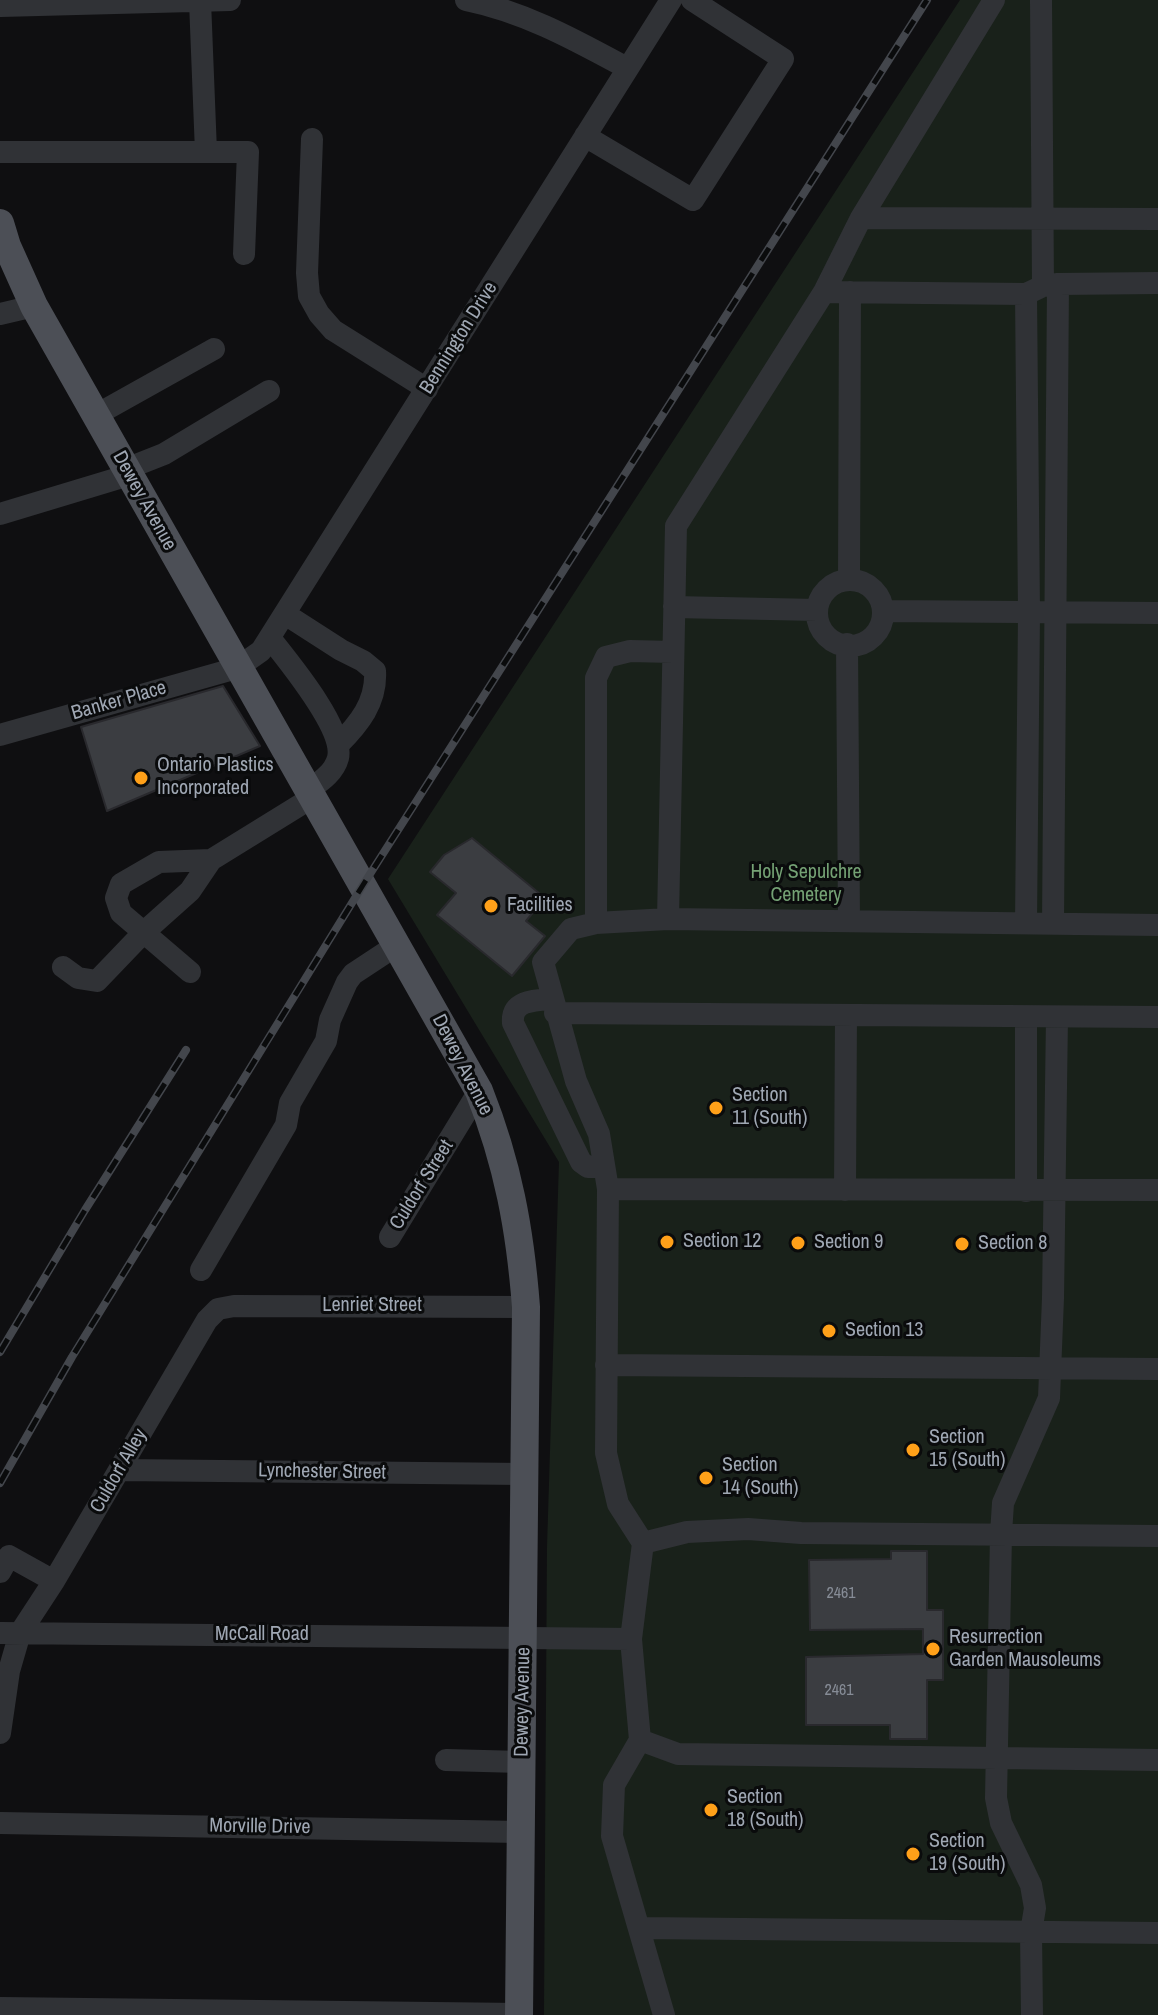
<!DOCTYPE html>
<style>
body{margin:0}
canvas{display:block;background:#0f0f11}
</style>
<canvas width="1158" height="2015"></canvas>
<script>
const g = document.querySelector('canvas').getContext('2d');
g.lineJoin = 'round';
function fill(path, color) { g.fillStyle = color; g.fill(path, 'evenodd'); }
function strokePath(path, color, width, dash) { g.strokeStyle = color; g.lineWidth = width; g.lineCap = dash ? 'butt' : 'round'; g.setLineDash(dash || []); g.stroke(path); }
function drawText(font, color, halo, rows, align = 'center') {
  g.font = font + ' "Archivo Narrow",sans-serif'; g.lineWidth = 6; g.setLineDash([]); g.textBaseline = 'middle'; g.strokeStyle = halo; g.fillStyle = color; for (const [text, x, y, turn = 0] of rows) {
    g.save(); g.translate(x, y); g.rotate((+turn || 0) * Math.PI / 180); g.textAlign = isNaN(turn) ? turn : align; if (halo) g.strokeText(text, 0, 0); g.fillText(text, 0, 0); g.restore();
  }
}
fill(new Path2D(`
 M960 0H1158V2015H544L547 1548 559 1162 388 879Z`), '#19211a');
const building = new Path2D(`
 M223 686 260 746 107 811 81 727Z
 M472 838 545 898 526 921 545 936 512 976 437 915 456 893 430 872 444 855Z
 M891 1551H927V1610H943V1680H927V1739H890V1725H806V1657L923 1654V1629L810 1630 809 1560 891 1559Z`);
fill(building, '#3b3d41');
strokePath(building, '#29292d', 2);
strokePath(new Path2D(`
 M466 0C525 12 575 40 627 68
 M1041 0 1043 286
 M200 1 206 152
 M0 6 230 0
 M585 136 693 200 783 59 692 0
 M312 139 307 273 309 296 319 314 333 330 427 389
 M0 152H248L244 254
 M861 218 1158 219
 M824 292 1026 294 1043 286 1058 284 1158 283
 M1026 294 1029 613 1026 923
 M0 314 34 306
 M96 415 214 349
 M126 469 164 454 269 391
 M0 514 129 475
 M849 580 850 292
 M817 613a33 33 0 1 1 66 0a33 33 0 1 1-66 0Z
 M674 607 817 610
 M883 611 1158 613
 M285 614 341 650 363 661 375 671C377 702 359 724 338 745
 M270 638C288 661 345 729 338 758 334 773 320 782 309 790
 M847 644 849 921
 M0 735 237 668 261 651 671 0
 M668 919 676 526 824 292 861 218 994 0
 M596 923V678L606 657 630 651 673 652
 M1053 923 1058 284
 M63 967 78 978 97 981 143 933 190 891 211 860
 M190 972 121 913 116 898 121 884 159 862 211 860 313 797
 M552 999C535 1000 511 1000 513 1023L581 1162 588 1167H604
 M555 1013 1158 1017
 M608 1189 1158 1190
 M845 1190 846 1015
 M1026 1191V1017
 M390 1237 479 1091
 M201 1270 286 1125 290 1103 326 1041 330 1020 347 982 353 974 397 945
 M606 1365 1158 1369
 M120 1470 524 1474
 M643 1543 687 1532 748 1529 801 1533 1158 1536
 M0 1572 9 1556 54 1581
 M0 1633 631 1639 643 1543 618 1504 606 1453 608 1189 599 1134 576 1081 543 962 571 929 596 923 668 919 1158 925
 M631 1639 640 1740 678 1754 1158 1760
 M0 1733 9 1671 20 1633 54 1581 207 1320 218 1309 234 1306 526 1307
 M640 1740 614 1785 612 1836 664 2015
 M446 1760 521 1762
 M0 1823 520 1832
 M640 1928 1158 1933
 M0 2008 519 2014
 M1032 2015 1031 1932 1035 1908 1031 1885 1001 1823 996 1798 1001 1534 1003 1503 1049 1398 1053 1298 1057 1017`), '#303236', 22);
strokePath(new Path2D(`
 M0 223 7 246 34 306 479 1091C508 1164 520 1229 526 1307L519 2015`), '#4c4f56', 28);
const rail = new Path2D(`
 M0 1352 85 1210 186 1050
 M0 1483 72 1357 363 885 927 0`);
strokePath(rail, '#43464c', 8);
strokePath(rail, '#0a0b0c', 5, [15]);
for (const [x, y, r, color] of [
 [141,778,8,"#ffa019"],
 [491,906,8,"#ffa019"],
 [716,1108,8,"#ffa019"],
 [667,1242,8,"#ffa019"],
 [798,1243,8,"#ffa019"],
 [962,1244,8,"#ffa019"],
 [829,1331,8,"#ffa019"],
 [913,1450,8,"#ffa019"],
 [706,1478,8,"#ffa019"],
 [933,1649,8,"#ffa019"],
 [711,1810,8,"#ffa019"],
 [913,1854,8,"#ffa019"]
]) { const dot = new Path2D(); dot.arc(x, y, r, 0, 2 * Math.PI); g.fillStyle = color; g.fill(dot); strokePath(dot, '#0a0b0c', 3); }
drawText('16px', '#868c96', null, [
 ["2461",841,1594],
 ["2461",839,1691]
]);
drawText('20px', '#9fa7b3', '#0a0b0c', [
 ["Bennington Drive",459,338,-58],
 ["Dewey Avenue",144,501,61],
 ["Banker Place",119,701,-16],
 ["Dewey Avenue",462,1065,63],
 ["Culdorf Street",422,1185,-58],
 ["Lenriet Street",372,1306],
 ["Culdorf Alley",119,1471,-60],
 ["Lynchester Street",322,1472,1],
 ["McCall Road",262,1635],
 ["Dewey Avenue",523,1702,-89],
 ["Morville Drive",260,1827,1]
]);
drawText('20px', '#9fa7b3', '#0a0b0c', [
 ["Ontario Plastics",157,766],
 ["Incorporated",157,789],
 ["Facilities",507,906],
 ["Section",732,1096],
 ["11 (South)",732,1119],
 ["Section 12",683,1242],
 ["Section 9",814,1243],
 ["Section 8",978,1244],
 ["Section 13",845,1331],
 ["Section",929,1438],
 ["15 (South)",929,1461],
 ["Section",722,1466],
 ["14 (South)",722,1489],
 ["Resurrection",949,1638],
 ["Garden Mausoleums",949,1661],
 ["Section",727,1798],
 ["18 (South)",727,1821],
 ["Section",929,1842],
 ["19 (South)",929,1865]
], 'left');
drawText('20px', '#74a174', '#0a0b0c', [
 ["Holy Sepulchre",806,873],
 ["Cemetery",806,896]
]);
</script>
